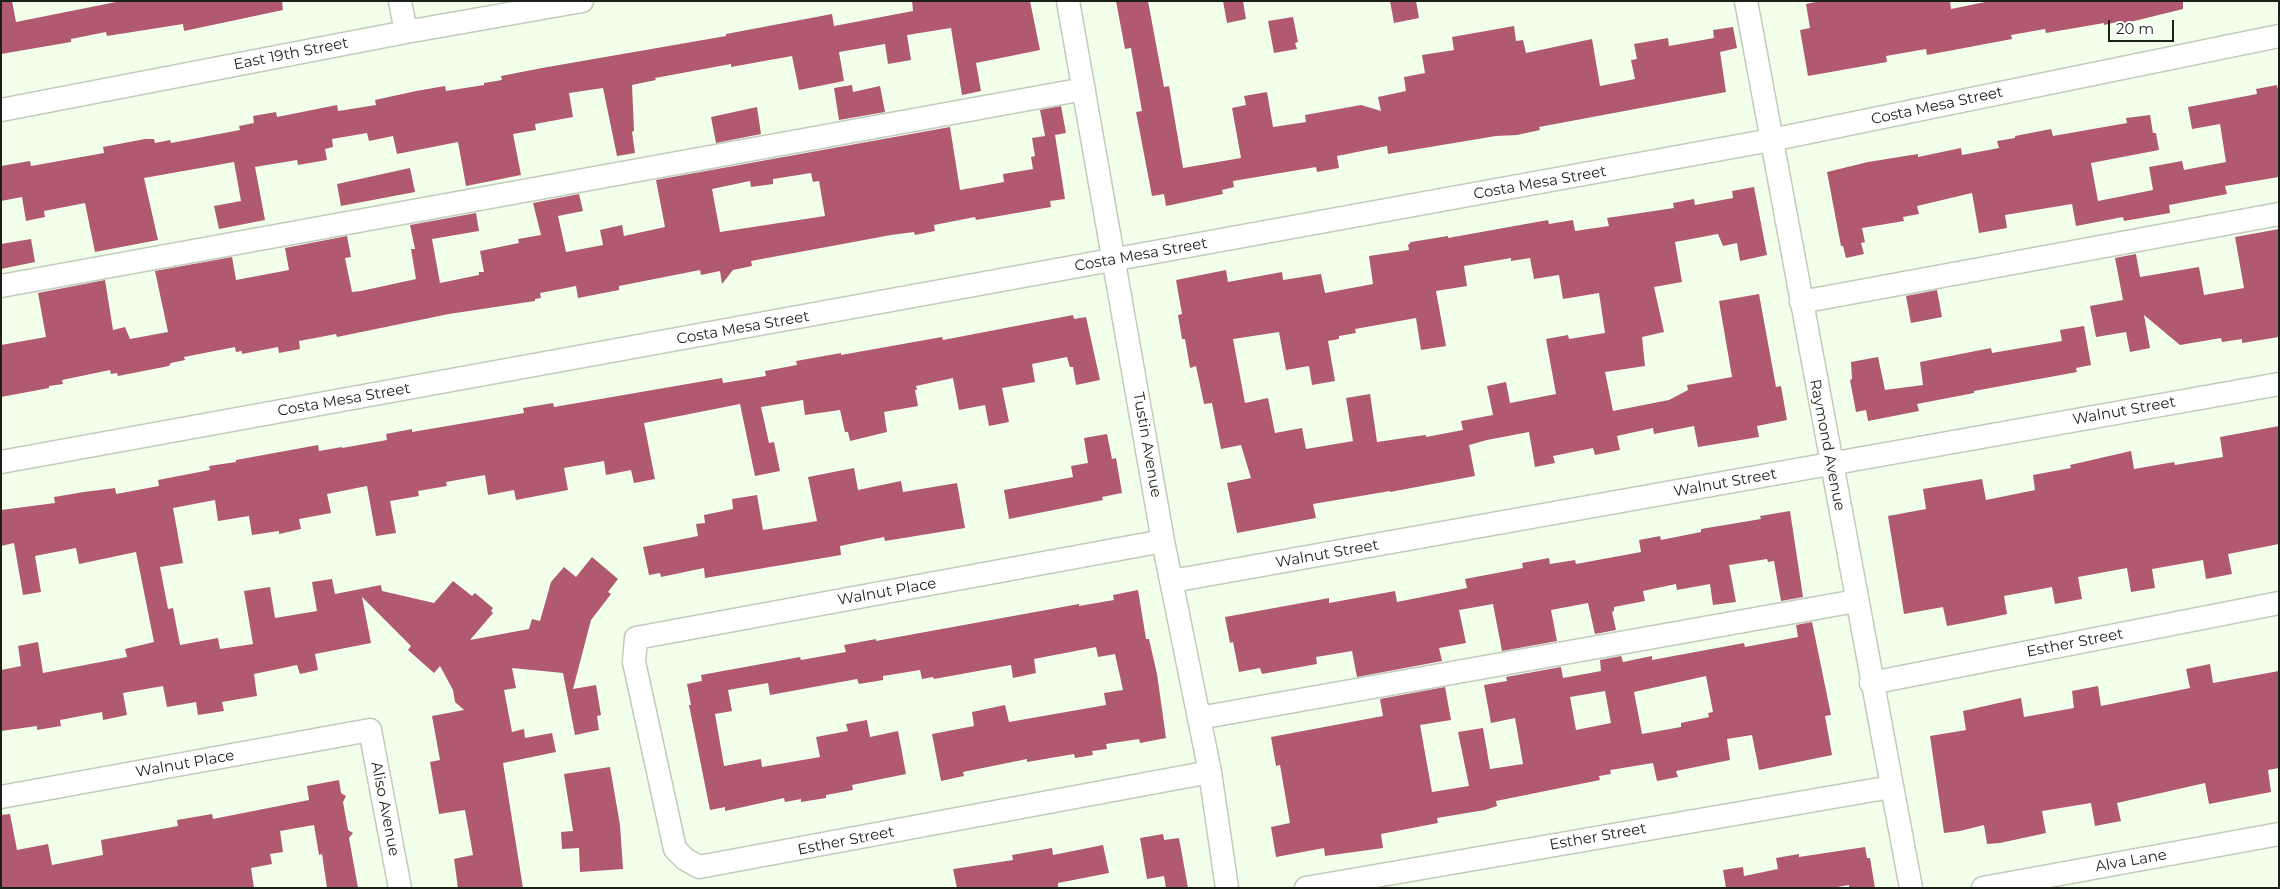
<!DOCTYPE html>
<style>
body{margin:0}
#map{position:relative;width:2280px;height:889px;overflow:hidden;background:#f2ffeb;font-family:Montserrat,sans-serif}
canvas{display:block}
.frame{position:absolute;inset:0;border:2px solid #1b2019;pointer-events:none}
.scale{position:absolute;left:2108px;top:20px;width:66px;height:22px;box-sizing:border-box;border:2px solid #1b2019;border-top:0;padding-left:6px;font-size:15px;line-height:18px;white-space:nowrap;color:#1b2019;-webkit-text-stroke:4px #fff;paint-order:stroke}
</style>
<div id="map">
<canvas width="2280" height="889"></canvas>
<div class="frame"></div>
<div class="scale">20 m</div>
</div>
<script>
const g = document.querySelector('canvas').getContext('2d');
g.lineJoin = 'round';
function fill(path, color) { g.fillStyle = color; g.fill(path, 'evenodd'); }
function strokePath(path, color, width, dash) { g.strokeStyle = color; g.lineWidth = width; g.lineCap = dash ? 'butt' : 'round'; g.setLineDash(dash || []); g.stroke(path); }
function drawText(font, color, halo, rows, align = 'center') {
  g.font = font + ' Montserrat,sans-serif'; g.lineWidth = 4; g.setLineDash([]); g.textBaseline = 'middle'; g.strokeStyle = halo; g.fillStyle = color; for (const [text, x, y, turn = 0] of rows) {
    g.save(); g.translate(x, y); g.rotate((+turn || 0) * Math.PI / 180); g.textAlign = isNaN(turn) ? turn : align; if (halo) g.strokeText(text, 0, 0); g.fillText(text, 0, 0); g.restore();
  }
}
fill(new Path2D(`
 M1 1H12L16 22 121 1H282L283 10 184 31 183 24 107 36 106 32 71 39V42L1 54Z
 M912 1H1030L1040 50 976 63 981 91 962 95 951 28 907 35 911 60 888 64 885 44 839 52 844 81 799 90 792 56 731 67V64L655 78 656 80 632 85 634 131 632 132 635 153 617 156 603 88 569 93 573 117 535 124 536 130 513 134 521 175 466 186 458 142 397 154 393 136 369 141 367 133 332 139 333 147 325 149 327 160 298 165 297 160 255 167 265 220 219 229 214 206 241 201 234 162 144 178 158 240 95 252 85 203 44 211 45 217 26 221 22 197 1 201V166L30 161 31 166 104 153 103 147 145 139H154L155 143 170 140 171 143 240 130 239 126 254 123 253 116 276 112 277 117 337 105 338 111 376 105 375 100 416 91 445 86 446 91 484 85V83L502 80 501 76 542 68 726 36V34L832 14 834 26 913 11Z
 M1116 1H1148L1164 87 1169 86 1183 168 1241 158 1232 108 1246 105 1244 96 1267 92 1273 127 1306 122 1305 115 1361 105 1381 111 1378 97 1406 91 1404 77 1425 73 1422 55 1454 50 1452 37 1514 26 1516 41 1523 40 1526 53 1592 39 1600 86 1635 79 1631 60 1637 59 1634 44 1668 38 1669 46 1714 38 1713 30 1733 27 1737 48 1720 52 1726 92 1539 127 1540 130 1517 135 1496 136 1388 154 1387 146 1337 156 1339 168 1317 172 1316 167 1233 181 1234 187 1222 190 1223 194 1166 206 1164 194 1152 196 1136 112 1142 111 1131 48 1125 49Z
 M1223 1H1243L1246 19 1227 23Z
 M1390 1H1416L1419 18 1394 23Z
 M1821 1H1950L1951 9 1990 1H2183V9L2118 25 2117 22 2104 25V23L2046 33 2045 29 2011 35 2012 39 1927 55 1926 49 1886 56 1887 62 1808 76 1800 30 1810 28 1806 4Z
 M1293 17 1298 42 1295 43 1297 49 1274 53 1268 21Z
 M852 85 853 92 880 86 885 112 839 120 834 88Z
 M2277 85 2279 94V177L2225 186 2227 194 2169 205 2170 213 2124 221 2123 217 2076 226 2072 204 2005 215 2007 228 1979 233 1972 193 1917 206 1919 214 1903 217 1904 221 1862 228 1865 242 1861 243 1864 254 1846 258 1843 246H1841L1827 172 1868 162 1918 154V157L1961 148 1962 155 1999 148 1997 141 2015 138V136L2051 129 2053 136 2127 123 2126 118 2150 115 2153 133H2156L2159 150 2091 163 2098 201 2153 190 2149 167 2182 161 2184 170 2226 162 2220 124 2192 129 2188 107 2257 94 2256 89Z
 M1061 106 1066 133 1055 135 1065 199 1050 201 1051 207 976 220 975 217 934 225 935 231 915 235 914 232 891 235 751 261 752 266 733 270 722 284 720 271 701 275 700 270 619 286V290L578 298 576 286 540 293 541 298 535 299V301L449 314 337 337 336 334 299 341 300 349 279 353 278 347 242 354V351L236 352 235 347 184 357 185 360 171 363 169 366 118 376 117 373 111 374 110 370 62 380 63 384 49 386V388L1 397V345L46 337 38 293 105 280 113 330 125 327 130 339 168 332 155 271 232 257 236 280 289 270 285 248 347 236 351 257 345 258 352 292 361 291 416 279 411 249H415L410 225 476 213 479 231 432 239 440 283 479 275V272H484L480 251 519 243 518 239 541 235 533 203 579 194 583 211 558 216 566 252 603 245 600 230 622 225 624 236 665 227 656 180 950 127 960 190 1004 182 1003 174 1033 169 1031 157 1035 156 1032 138 1045 136 1040 110ZM811 173 813 182 819 181 825 216 720 232 712 189 750 181 751 187 773 184V179Z
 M757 107 761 134 716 143 711 117Z
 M410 168 415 192 341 206 337 184Z
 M1754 187 1767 255 1740 261 1737 243 1723 246 1718 234 1675 242 1682 282 1654 287 1664 332 1642 337 1645 366 1605 372 1613 411 1669 400 1688 390 1687 385 1732 377 1719 301 1759 294 1776 387 1781 386 1787 420 1757 426 1759 437 1698 447 1694 426 1654 434 1653 428 1617 436 1620 450 1595 455 1593 448 1553 456 1555 463 1535 467 1529 432 1487 440 1469 445 1475 476 1390 492V491L1313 504 1316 518 1237 533 1227 483 1251 478 1241 445 1221 449 1212 403 1204 404 1196 366 1190 368 1185 339H1182L1178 315 1182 314 1176 280 1226 270 1228 282 1282 272 1283 280 1321 274 1325 293 1373 284 1369 256 1409 250 1408 245 1411 242 1448 236V238L1459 236 1548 220 1549 224 1573 220 1575 231 1609 226 1607 218 1674 208 1673 203 1694 199 1695 205 1733 198 1732 191ZM1511 258V261L1530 258 1534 279 1559 275 1563 299 1599 293 1605 333 1569 339 1568 335 1546 339 1556 394 1510 403 1506 382 1487 386 1493 415 1461 421 1463 430 1426 437V435L1418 436 1377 442 1370 394 1346 398 1353 441 1306 449 1302 428 1275 433 1268 398 1245 403 1233 339 1279 332 1286 370 1309 366 1312 385 1335 381 1328 341 1339 339V336L1356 333 1355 329 1416 318 1421 350 1446 346 1436 291 1467 286 1464 266Z
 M2279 229V337L2242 343V339L2222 342 2221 338 2180 345 2144 315 2150 348 2130 352 2126 332 2096 337 2090 306 2123 300 2115 258 2136 254 2140 277 2199 267 2204 295 2244 288 2235 237Z
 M31 239 35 262 1 269V244Z
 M1937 290 1942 317 1911 323 1906 296Z
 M1073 315 1074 319 1086 317 1100 380 1076 385 1073 367H1070L1067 357 1032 364 1035 382 1002 388 1009 422 989 426 985 405 959 410 953 378 916 386 917 390H915L918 406 884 412 887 432 850 441 848 432H845L840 410 805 415 803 400 761 407 769 443 774 442 780 471 755 476 740 404 644 423 655 479 634 483 631 470 606 475 604 461 564 468 568 490 516 500 514 490 488 495 485 475 446 482 447 486 418 491 419 496 390 501 396 533 376 536 367 486 327 494 331 513 299 519 301 529 279 534V531L252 535 249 516 218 521 215 500 173 508 183 563 160 567 168 609 173 608 180 645 218 638 220 649 253 644 244 591 270 587 275 618 317 611 312 582 332 579 335 594 381 585 382 591 434 603 453 581 472 596 475 593 493 608 491 611 493 613 470 640 529 629 532 619 540 621 551 582 564 567 576 577 592 557 618 579 608 592 611 594 591 620 573 689 596 685 601 715 597 716 599 730 575 735 563 673 512 668 516 688 504 690 512 732 524 729 525 738 552 733 556 752 503 763 523 888H458L454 859 473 855 465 810 439 814 430 762 440 760 432 716 464 710 455 702 453 690 440 666 434 673 408 650 411 646 362 597 371 643 315 654 318 670 300 674 297 665 254 674 257 696 222 702 224 711 198 715 196 702 167 707 163 686 123 693 127 715 103 720 102 712 60 720 61 726 37 730V726L1 731V670L21 666 18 646 38 642 43 673 127 657 125 649 154 642 136 552 79 564 76 548 35 556 41 592 23 595 14 543 1 546V510L55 503 54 497 84 492 115 488 116 494 159 486 158 480 210 470 209 466 236 462V460L318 445 319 451 342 447V448L387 440 386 434 412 429V432L524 413 523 408 553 403 554 407 722 378 723 383 766 376 765 371 797 365 796 361 841 353V355L942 337 943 340Z
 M2084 326 2091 365 2076 368 2077 372 1974 391V393L1917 404 1919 411 1868 421 1866 410 1856 412 1850 380 1852 379 1851 362 1878 357 1885 390 1923 385 1920 362 1991 348 1992 353 2062 341 2060 330Z
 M2279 426V544L2228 554 2232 574 2206 579 2203 560 2152 569 2155 588 2131 592 2127 568 2078 577 2082 599 2055 604 2052 587 2004 596 2007 614 1974 621 1947 626 1943 607 1904 614 1888 516 1926 509 1923 489 1982 479 1986 500 2035 490 2033 475 2071 468 2070 465 2131 451 2134 469 2174 462 2175 465 2223 457 2220 437Z
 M1107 434 1112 459 1116 458 1122 493 1102 497 1103 500 1009 519 1004 490 1073 477 1071 466 1088 463 1084 438Z
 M854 468 858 490 901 481 903 492 957 483 965 528 885 541 884 537 840 546 841 555 705 578 704 568 661 577 660 573 649 575 643 547 698 536 696 524 705 523 704 515 733 509 732 499 757 495 763 530 817 521 808 477Z
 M1790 511 1803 597 1781 601 1774 561 1768 562 1767 559 1729 565 1736 602 1713 605 1710 584 1677 590 1676 584 1643 591 1645 601 1614 607V611L1612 612 1616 630 1595 634 1588 603 1551 610 1557 641 1502 651 1493 604 1459 610 1466 643 1439 648 1442 661 1357 677 1352 651 1316 657 1317 664 1262 674 1260 668 1239 672 1233 642 1230 643 1225 617 1329 598V603L1395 591 1397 602 1467 588 1465 579 1523 568 1522 563 1549 558 1550 564 1575 560 1576 564 1641 552 1639 540 1660 536 1661 540 1701 532V529L1761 519 1760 516Z
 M1138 590 1146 639H1149L1157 674 1166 738 1140 743 1139 739 1106 744 1107 749 1092 751 1093 755 1075 758 1074 754 1027 762V759L963 772 964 776 941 781 932 734 974 726 972 712 1005 705 1009 722 1106 705 1104 693 1123 690 1115 654 1098 657 1096 647 1034 659 1036 673 1013 678 1011 665 934 679 933 677 922 679 920 670 883 676V680L859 684 857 679 770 695 768 683 728 690 732 711 715 714 724 766 761 759 762 767 820 757 816 737 848 731 846 724 867 720 870 737 898 731 906 774 852 785 853 790 826 795V798L801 802V799L785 802 784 798 725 811V807L710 810 689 705H691L687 684 702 681 701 675 800 657 801 660 846 652 844 645 876 639V641L1079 604V606L1114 600 1113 595Z
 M1812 622 1831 715 1825 716 1832 755 1759 770 1752 735 1727 739 1730 760 1676 771 1678 777 1657 781 1653 763 1610 770 1611 774 1599 776 1600 780 1496 801 1497 806 1485 810 1437 818 1438 823 1381 834 1383 848 1325 856 1324 848 1276 857 1271 827 1290 823 1280 765 1276 766 1271 737 1383 716 1380 699 1445 687 1451 720 1420 725 1432 792 1469 786 1458 732 1483 728 1490 769 1523 764 1515 718 1491 723 1484 685 1507 681 1506 677 1561 667 1563 678 1601 671 1600 660 1621 656 1623 662 1652 656V660L1744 643 1745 647 1798 637 1796 625ZM1706 676 1713 712 1708 713 1709 717 1681 723V727L1642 734 1634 692ZM1605 691 1611 723 1576 730 1570 697Z
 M2210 664 2213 683 2279 671V768L2268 770 2271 792 2209 804 2205 783 2117 803 2121 821 2095 826 2091 803 2042 811 2046 833 2000 843 1987 844 1984 825 1960 831 1944 833 1930 736 1966 730 1963 711 2021 698 2024 717 2074 708 2072 691 2098 686 2101 706 2190 688 2186 669Z
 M610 767 620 825 623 869 580 872 579 848 562 849 561 832 573 831 564 774Z
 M339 780 341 793 346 796 343 802 348 830 353 833 349 838 358 888H327L322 854 319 855 314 825 280 831 283 852 270 854 272 864 251 868 254 888H1V815L10 814 17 850 48 844 52 865 103 855 101 840 178 826 177 820 212 814 213 819 309 800 307 786Z
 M1163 834 1164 840 1179 838 1188 888H1166L1164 876 1147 879 1140 838Z
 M1103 845 1109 873 1058 883V888H957L953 869 1013 860 1012 855 1052 848 1053 855Z
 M1865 847 1867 858H1870L1875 888H1849V885L1831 888H1726L1723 870 1743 867 1744 876 1778 869 1776 858 1799 854V857Z`), '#b1596f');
const minor = new Path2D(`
 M400 1 406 32
 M1068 1 1163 541 1210 772 1227 888
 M1746 1 1911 888
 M1 110 406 32 582 1
 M1 286 1084 89
 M1801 302 2279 214
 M1 462 1771 140 2279 36
 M1163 541 636 638 634 662 675 849 685 859 699 867 1210 772
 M1172 581 2279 384
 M1871 683 2279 603
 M1199 718 1856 601
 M1 797 370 730 400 888
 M1306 888 1891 787
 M1983 888 2279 834`);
strokePath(minor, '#c0ccb9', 25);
strokePath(minor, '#fff', 22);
drawText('15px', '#1b2019', '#fff', [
 ["East 19th Street",291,54,-11],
 ["Costa Mesa Street",1937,106,-12],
 ["Costa Mesa Street",1540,183,-10],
 ["Costa Mesa Street",1141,255,-10],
 ["Costa Mesa Street",743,328,-10],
 ["Costa Mesa Street",344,400,-10],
 ["Walnut Street",2124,411,-10],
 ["Tustin Avenue",1147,445,80],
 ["Raymond Avenue",1827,445,79],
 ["Walnut Street",1725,483,-10],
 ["Walnut Street",1327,554,-10],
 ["Walnut Place",887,592,-10],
 ["Esther Street",2075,643,-11],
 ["Walnut Place",185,764,-10],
 ["Aliso Avenue",385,809,79],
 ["Esther Street",1598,837,-10],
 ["Esther Street",846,841,-11],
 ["Alva Lane",2131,861,-10]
]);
</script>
